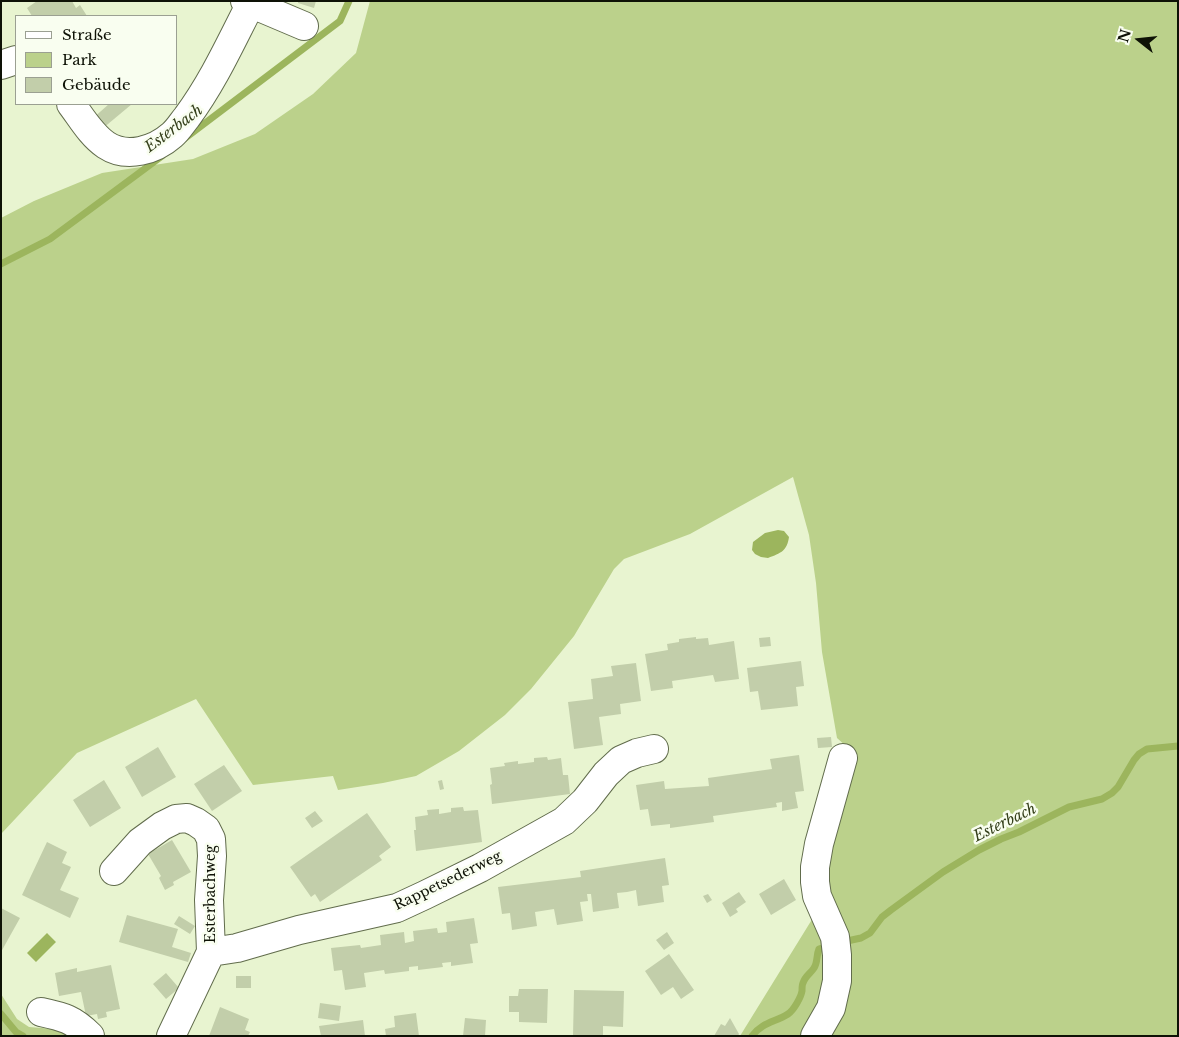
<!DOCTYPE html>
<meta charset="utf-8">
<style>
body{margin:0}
#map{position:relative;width:1179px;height:1037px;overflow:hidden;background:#e8f4d0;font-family:"Libre Baskerville",serif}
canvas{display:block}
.frame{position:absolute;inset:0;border:2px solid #0e1206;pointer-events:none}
.legend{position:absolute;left:15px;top:15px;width:162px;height:90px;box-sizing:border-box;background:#f9fef0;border:1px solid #9ba092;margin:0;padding:6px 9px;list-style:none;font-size:15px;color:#0e1206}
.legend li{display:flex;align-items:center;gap:10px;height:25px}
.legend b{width:25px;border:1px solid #9ba092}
.north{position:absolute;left:1114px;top:15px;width:50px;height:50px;-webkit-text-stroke:4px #f9fef0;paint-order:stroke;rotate:286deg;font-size:14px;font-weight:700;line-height:20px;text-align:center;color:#0e1206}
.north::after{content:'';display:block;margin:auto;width:18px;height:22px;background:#0e1206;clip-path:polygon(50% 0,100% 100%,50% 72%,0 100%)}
</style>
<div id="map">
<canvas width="1179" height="1037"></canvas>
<div class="frame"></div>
<ul class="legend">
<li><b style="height:6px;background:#fff"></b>Straße</li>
<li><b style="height:14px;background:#bbd18b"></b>Park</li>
<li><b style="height:14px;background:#c2ceaa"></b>Gebäude</li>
</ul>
<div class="north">N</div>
</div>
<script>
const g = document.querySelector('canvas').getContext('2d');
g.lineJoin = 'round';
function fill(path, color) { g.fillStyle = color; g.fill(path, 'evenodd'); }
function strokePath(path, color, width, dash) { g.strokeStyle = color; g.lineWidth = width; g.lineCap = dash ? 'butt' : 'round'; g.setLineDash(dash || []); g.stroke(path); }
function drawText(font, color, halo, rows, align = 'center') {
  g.font = font + ' "Libre Baskerville",serif'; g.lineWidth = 5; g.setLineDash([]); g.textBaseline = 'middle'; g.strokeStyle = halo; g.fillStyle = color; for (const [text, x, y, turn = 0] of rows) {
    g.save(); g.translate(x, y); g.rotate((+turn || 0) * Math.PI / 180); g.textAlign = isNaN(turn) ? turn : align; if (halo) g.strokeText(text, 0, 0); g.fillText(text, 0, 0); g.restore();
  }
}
fill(new Path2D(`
 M370 1H1178V1036H740L824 900 820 859 847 747 837 738 822 652 816 583 809 535 793 477 690 534 624 559 614 569 574 636 531 689 505 715 459 751 416 776 383 783 338 790 333 776 253 785 196 699 77 753 1 834V218L34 201 102 173 193 159 255 134 313 94 356 53Z
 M1 994 17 1019 29 1027 54 1029 74 1036H1Z`), '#bbd18b');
fill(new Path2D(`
 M778 530 784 531 789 537C787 551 781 553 768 558L761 557 755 554 752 550 753 542 765 533Z
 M47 933 56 942 36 962 27 953Z`), '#9cb55d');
strokePath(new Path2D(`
 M184 139 340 21 349 1
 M1 264 50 239 162 156
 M847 941 861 938 870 933 882 917 891 910 943 872 979 850 1001 839 1019 832 1069 807 1102 799 1112 793 1118 787 1134 760 1139 754 1147 749 1178 746
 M1 1014 16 1032 23 1036
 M752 1036C762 1022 776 1022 788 1014 794 1010 801 997 802 991 802 989 802 984 803 983 805 976 811 973 814 968 818 962 816 956 819 949L825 947`), '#9cb55d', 7);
fill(new Path2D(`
 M37 1H72L76 8 80 5 87 16H32L27 8Z
 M298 1H316L314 8 298 3Z
 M109 104H132L102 129 92 119Z
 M696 637V639L708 638 709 645 734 641 739 679 715 682 713 675 672 681 673 688 651 691 645 654 668 650 667 644 679 642V639Z
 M770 637 771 646 760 647 759 638Z
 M801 661 804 686 796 687 798 706 761 710 758 691 750 692 747 668Z
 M636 663 641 701 620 704 621 714 599 717 603 745 574 749 568 702 593 699 591 679 613 676 611 666Z
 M831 737 832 747 818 748 817 738Z
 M158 747 176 777 142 797 125 767Z
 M799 755 804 791 795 792 798 808 782 811V802L776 803 777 807 713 816 714 822 670 828V824L651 826 648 809 640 810 636 785 664 781 665 789 709 786 708 778 772 769 770 759Z
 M547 757 548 760 561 758 563 775H568L570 794 492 804 490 785 492 784 490 768 505 766 504 763 518 761V764L534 762V758Z
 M224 765 242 791 212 811 194 784Z
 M104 780 121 808 90 827 73 800Z
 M442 780 444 789 440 790 438 781Z
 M463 807 464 811 478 810 482 842 416 851 414 830H416L415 817 428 815 427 810 439 809V814L451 812V808Z
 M315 811 323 821 312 828 305 818Z
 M367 813 391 847 379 856 382 860 320 902 315 894 311 897 290 867Z
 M172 840 191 872 173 882 174 885 165 890 159 878 161 876 148 854Z
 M47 842 67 852 62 863 71 867 60 890 79 898 70 918 22 895Z
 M665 858 669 885 662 886 664 902 638 906 636 890 627 892 617 893 619 908 593 912 591 894H587L588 901 580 902 583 921 557 925 554 909 535 912 537 926 512 930 510 913 502 914 498 887 581 877 580 871Z
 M784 879 796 900 771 915 759 894Z
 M739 892 746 902 736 909 738 912 730 917 722 903Z
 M708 894 712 900 707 903 703 896Z
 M1 908 20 918 1 952Z
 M127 915 178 929 172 947 191 953 188 962 119 942Z
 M179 916 195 926 190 934 174 924Z
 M474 918 478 943 470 944 473 963 451 966V962L442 963 443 967 418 970V966L409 967V971L385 974 384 970 364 973 366 987 345 990 342 970 334 971 331 948 360 945 361 948 381 945 380 935 404 932 405 943 414 941 413 931 437 928 438 933 447 932 446 922Z
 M667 932 674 943 664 950 656 940Z
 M669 954 694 990 681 999 673 987 661 995 645 971Z
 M111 965 120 1009 106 1012 107 1017 98 1019 97 1014 86 1016 81 992 59 996 55 973 77 968V972Z
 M166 973 179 988 166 999 153 984Z
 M236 976H251V988H236Z
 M519 989H548L547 1023 519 1022V1012H509V996H518Z
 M574 990 624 991 623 1027 603 1026V1036H573Z
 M320 1003 341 1006 339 1021 318 1018Z
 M220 1007 249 1019 245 1030 250 1032 248 1036H209Z
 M416 1013 419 1036H386L385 1029 395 1027 394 1016Z
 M465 1018 486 1020 485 1036H463Z
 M730 1018 739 1034 738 1036H714L721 1024 725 1026Z
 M363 1020 365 1036H321L319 1026Z`), '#c2ceaa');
const minor = new Path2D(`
 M245 1 304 26
 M1 65 16 60
 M71 104C81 117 91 135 106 145 127 159 155 150 172 135 178 130 182 123 187 117 213 82 231 42 251 3
 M114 871 140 842 162 826 176 819 187 818 196 822 206 829 211 839 212 856 209 900 211 952 171 1036
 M211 952 237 948 299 930 397 908 425 895 480 868 564 821 585 801 606 774 621 760 637 753 654 749
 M41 1012C64 1017 73 1019 90 1036
 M815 1036 831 1008 837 981V955L835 937 817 896 815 882V867L819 844 843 758`);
strokePath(minor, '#616c4c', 30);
strokePath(minor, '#fff', 28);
drawText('14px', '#0e1206', '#f9fef0', [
 ["Rappetsederweg",448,881,-26],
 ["Esterbachweg",211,894,-90]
]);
drawText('italic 15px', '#35401b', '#f9fef0', [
 ["Esterbach",174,129,-37],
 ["Esterbach",1005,823,-26]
]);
</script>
